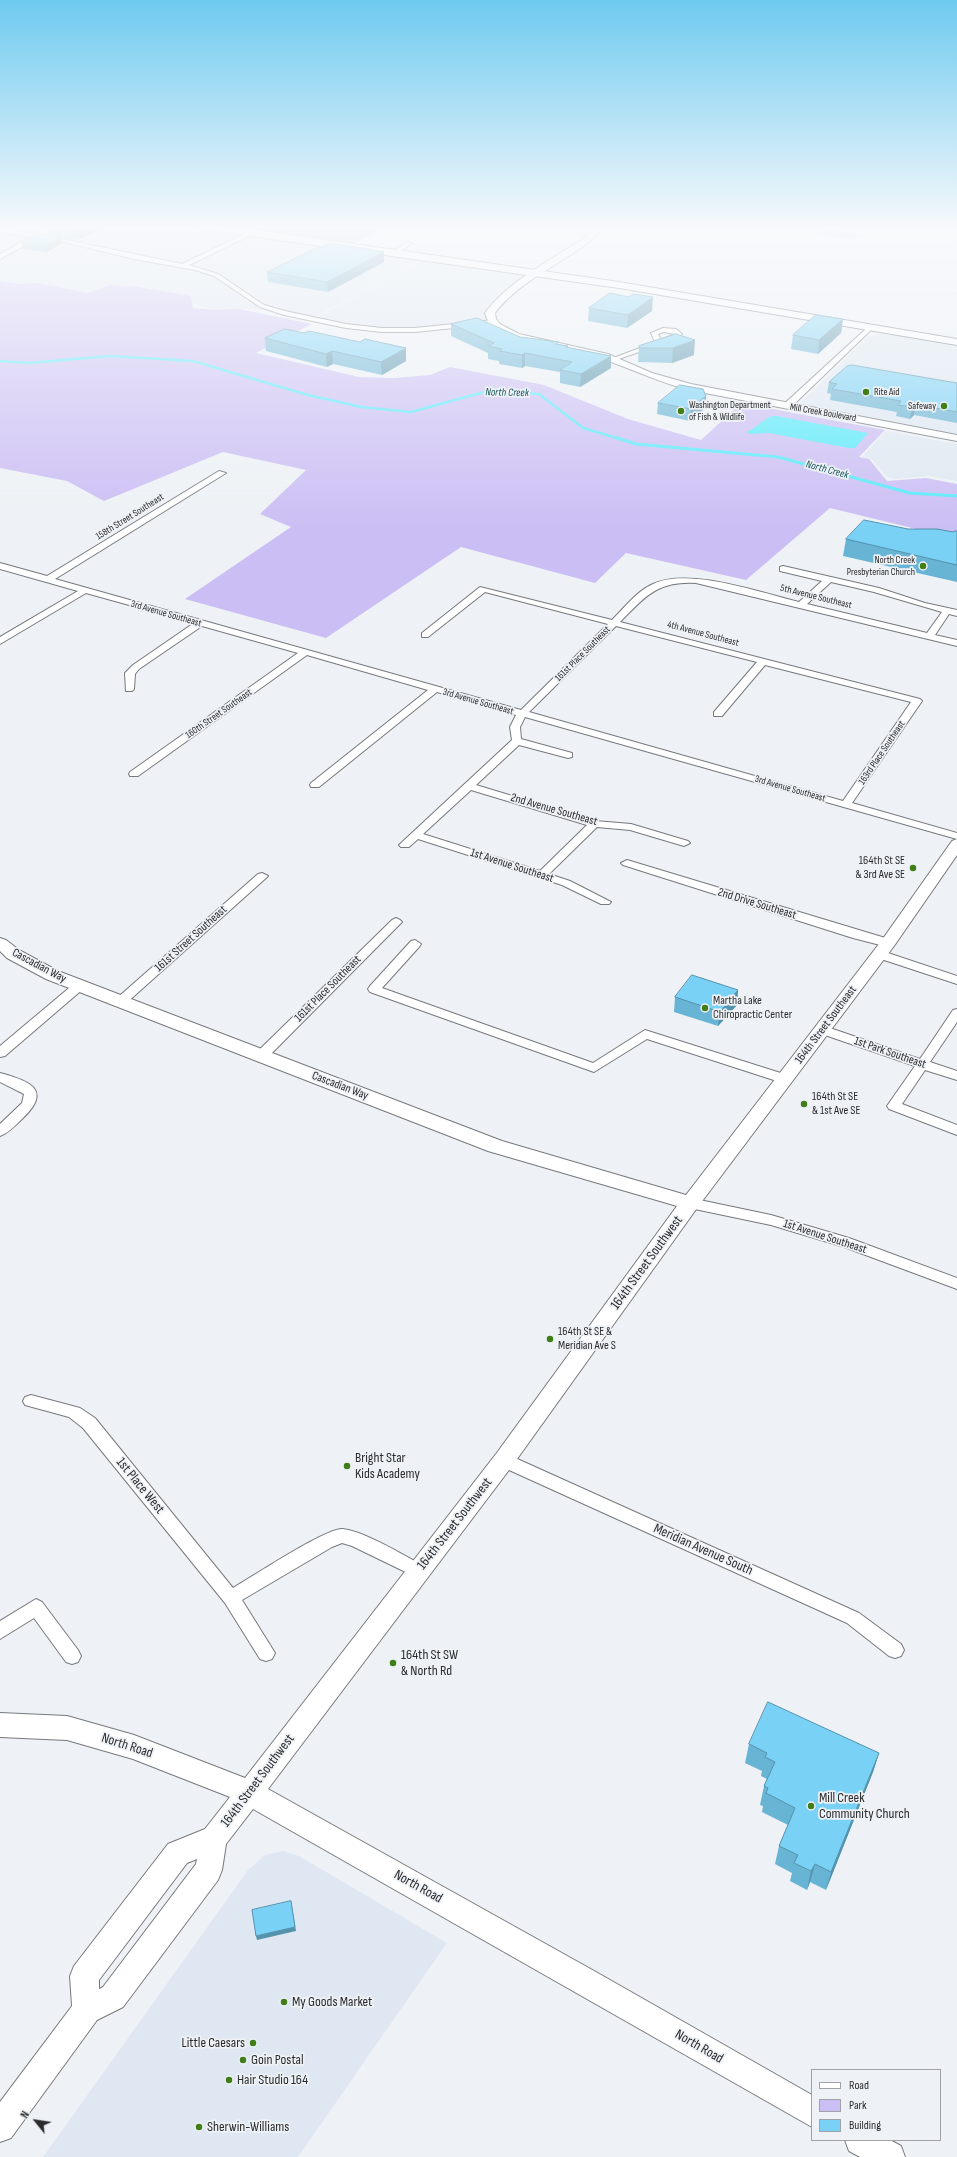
<!DOCTYPE html>
<style>
body{margin:0}
#map{position:relative;width:957px;height:2157px;overflow:hidden;background:#eef2f6;font-family:"Sofia Sans Condensed",sans-serif}
canvas{display:block}
.legend{position:absolute;left:811px;top:2069px;width:130px;height:72px;box-sizing:border-box;background:#eef2f6;border:1px solid #a0a2a6;margin:0;padding:5px 7px;list-style:none;font-size:12px;color:#2a2b2d}
.legend li{display:flex;align-items:center;gap:8px;height:20px}
.legend b{width:20px;border:1px solid #a0a2a6}
.north{position:absolute;left:16px;top:2101px;width:40px;height:40px;-webkit-text-stroke:3px #eef2f6;paint-order:stroke;rotate:300deg;font-size:11px;font-weight:700;line-height:16px;text-align:center;color:#2a2b2d}
.north::after{content:'';display:block;margin:auto;width:14px;height:18px;background:#2a2b2d;clip-path:polygon(50% 0,100% 100%,50% 72%,0 100%)}
</style>
<div id="map">
<canvas width="957" height="2157"></canvas>
<ul class="legend">
<li><b style="height:5px;background:#fff"></b>Road</li>
<li><b style="height:11px;background:#cbbef4"></b>Park</li>
<li><b style="height:11px;background:#79d1f6"></b>Building</li>
</ul>
<div class="north">N</div>
</div>
<script>
const g = document.querySelector('canvas').getContext('2d');
g.lineJoin = 'round';
function fill(path, color) { g.fillStyle = color; g.fill(path, 'evenodd'); }
function strokePath(path, color, width, dash) { g.strokeStyle = color; g.lineWidth = width; g.lineCap = dash ? 'butt' : 'round'; g.setLineDash(dash || []); g.stroke(path); }
function drawText(font, color, halo, rows, align = 'center') {
  g.font = font + ' "Sofia Sans Condensed",sans-serif'; g.lineWidth = 3.5; g.setLineDash([]); g.textBaseline = 'middle'; g.strokeStyle = halo; g.fillStyle = color; for (const [text, x, y, turn = 0] of rows) {
    g.save(); g.translate(x, y); g.rotate((+turn || 0) * Math.PI / 180); g.textAlign = isNaN(turn) ? turn : align; if (halo) g.strokeText(text, 0, 0); g.fillText(text, 0, 0); g.restore();
  }
}
fill(new Path2D(`
 M0 226H187L425 258 313 318 290 313 245 309 217 311 188 302 73 297 0 285Z
 M428 257 537 272 496 304 493 322 415 330H382L314 319Z
 M882 333 957 345V435L803 406 800 403 868 337Z
 M886 431 957 444V481L929 476 896 479 887 477 871 459 862 457Z
 M283 1851 299 1856 447 1943 298 2157H43L248 1870 265 1855Z`), '#dfe8f2');
fill(new Path2D(`
 M234 226H383L385 228 350 245Z
 M827 230 859 234 854 239 821 235Z
 M0 281 19 284 37 283 88 293 110 285 138 287 191 296 193 308 218 310 239 309 312 324 256 353 359 377 394 378 430 375 450 367 544 385 628 419 701 440 741 403 885 430 859 457 869 459 887 481 926 478 957 484V539L830 508 746 580 626 553 595 583 461 547 326 638 185 599 291 527 260 514 306 470 223 452 104 501 67 481 0 468Z`), '#cbbef4');
fill(new Path2D(`
 M772 416H777L868 433 855 448H849L769 433 751 434 746 432C756 429 761 420 772 416Z`), '#58eaf9');
strokePath(new Path2D(`
 M0 361 29 363 110 356 193 361 308 395 361 407 411 412 488 391 539 394 583 428 620 439`), '#58eaf9', 2.5);
strokePath(new Path2D(`
 M617 438 636 444 778 457 910 493 957 496`), '#58eaf9', 3);
const street = new Path2D(`
 M51 226H60L43 235 182 264 251 231 253 234 189 265 218 274 264 305 285 311 346 324 382 328H415L493 320 496 322 493 324 415 332H382L346 328 284 315 260 307 214 276 195 270 134 259 64 242 38 238 0 259V254L30 237 0 232V228L36 234Z
 M407 242 412 243 397 254H393V252Z
 M868 327 873 328 790 408H784V404Z
 M663 328 676 329 682 334 679 338 616 360 611 359 655 342 651 333ZM663 332 675 334 661 340 658 334Z
 M219 471 226 473 55 579 521 710 608 624 485 592 428 637H422V633L480 587 612 620C625 607 637 591 653 584 689 567 761 593 799 602L822 581 780 571V567L783 566 879 588 925 603 957 610V616L949 614 935 635 957 640V646L696 583C657 581 646 596 620 622L920 699 922 701 852 803 957 833V839L525 717 520 727 521 739 572 753V757L568 758 519 745 476 785 595 821 631 824 688 841 690 843 684 846 630 830 597 827 549 874 570 881 611 902 609 904H601L562 885 418 839 409 847H401L399 845 512 740 510 727 516 715 437 692 319 787H311L310 785 311 783 428 690 307 655 138 776H130L129 774 130 772 298 653 202 626 139 669 135 674 134 689 132 691H126L125 673 133 665 194 623 86 593 0 644V637L78 591 0 569V563L47 576ZM831 582 874 592 942 612 927 633 807 604ZM616 626 757 662 714 712V716H722L765 665 911 702 843 801 529 712ZM471 790 587 825 540 871 423 834Z
 M627 860 892 940 894 943 888 947 853 938 623 865 621 863Z
 M262 873 268 876 266 878 124 1005H116L114 1002 116 999 258 874Z
 M396 918 400 920 402 922 400 924 266 1059H256L255 1056 256 1053 392 920Z
 M415 940 421 944 419 947 382 988 593 1063 645 1030 790 1076 792 1079 790 1082H780L647 1039 594 1072 370 992 368 989 370 986 411 941Z
 M879 950 957 976V984L875 957 873 954 875 951Z
 M79 982 85 986 83 989 5 1056 0 1057V1046L75 983Z
 M957 1009V1022L930 1062 957 1071V1080L925 1070 902 1104 957 1125V1135L889 1109 887 1106 915 1066 819 1033 817 1030 823 1026 827 1027 920 1059 953 1010Z
 M0 1073C30 1081 53 1090 22 1119 16 1125 8 1133 0 1136V1124L22 1103 24 1094 0 1082Z
 M690 1198 771 1215 849 1238 957 1278V1289L844 1247 771 1225 685 1207 683 1203 685 1199Z
 M31 1395 80 1408 95 1418 233 1588C252 1577 327 1527 343 1529 366 1532 403 1555 424 1566L427 1571 424 1576 418 1578 352 1546 342 1543 332 1547 242 1600 275 1653 272 1659 266 1661 260 1659 225 1603 83 1428 69 1417 25 1405 23 1401 25 1397Z
 M504 1453 859 1613 901 1644 904 1650 901 1656 895 1658 889 1656 847 1623 498 1465 496 1460 498 1455Z
 M36 1599 42 1602 78 1650 81 1656 78 1662 72 1664 66 1662 34 1618 0 1639V1621Z`);
const secondary = new Path2D(`
 M596 226H605C594 240 581 248 567 257 542 273 513 289 495 313L496 319 500 324 519 334 608 354 652 373 691 384 957 435V441L689 390C658 382 632 369 603 359 574 348 542 348 513 338 501 334 488 326 485 313 504 287 535 269 562 252 575 244 587 238 596 226Z
 M957 839V855L894 946 697 1208 512 1466 268 1789 596 1972 812 2095V2127L253 1809 226 1844 222 1870 218 1880 123 2007 97 2020 11 2138 0 2142V2102L72 2006 70 1976 74 1966 168 1844 205 1829 230 1797 133 1759 67 1740 0 1737V1713L67 1716 134 1735 245 1778 496 1454 677 1206 488 1151 46 979 7 958 0 951V938L6 940 19 950 58 971 502 1141 686 1195 882 940 952 841ZM197 1859 196 1864 103 1987 99 1989V1980L187 1863Z
 M845 2140H890L901 2146 905 2157H860L849 2151Z`);
const primary = new Path2D(`
 M196 226H226L285 234 619 282 957 339V345L619 288 200 229Z`);
strokePath(street, '#76797d', 2);
strokePath(secondary, '#76797d', 2);
strokePath(primary, '#76797d', 2);
fill(street, '#fff');
fill(secondary, '#fff');
fill(primary, '#fff');
fill(new Path2D(`
 M50 226H109L82 238 70 239 61 237 62 243 47 252 23 249 22 243 51 235Z
 M384 252V262L328 292 268 282 267 272Z
 M629 297 652 311 627 328 588 321 589 308Z
 M843 319 841 333 818 354 791 349 793 335Z
 M451 324 568 346V348L611 368 580 387 560 383V372L525 366 522 368 499 364V361L488 359V353L451 336Z
 M676 334 694 355 672 363 638 362 639 346Z
 M265 338 360 342 406 348V361L382 375 333 364 327 367 266 351Z
 M829 382 957 383V423L914 415 910 419 896 416 897 412 830 400 831 394 827 393Z
 M706 396 705 408 690 421 657 414 658 403Z
 M957 531V582L843 556 846 539 953 532Z
 M738 990 737 1005 718 1026 674 1012 675 997Z
 M749 1744 879 1753 873 1772 826 1890 810 1882 807 1890 790 1881 792 1873 775 1864 779 1846 788 1825 762 1812 763 1806 760 1805 764 1786 767 1779 761 1776 762 1771 745 1763Z`), '#68b4d4');
fill(new Path2D(`
 M85 226H109L82 238 70 239 69 229Z
 M61 237 62 243 47 252 46 245Z
 M384 252V262L328 292 327 282Z
 M653 297 652 311 627 328 628 315Z
 M843 319 841 333 818 354 819 340Z
 M695 340 694 355 672 363 673 348Z
 M406 348V361L382 375 381 362Z
 M332 351 333 364 327 367 326 354Z
 M525 353V366L522 368V355Z
 M611 356V368L580 387 581 374Z
 M706 396 705 408 690 421 691 409Z
 M915 404 914 415 910 419 912 407Z
 M738 990 737 1005 718 1026 720 1012Z
 M879 1753 873 1772 826 1890 831 1872Z
 M815 1864 810 1882 807 1890 811 1871Z
 M291 1901 296 1931 257 1940 256 1936Z`), '#5592ac');
const building = new Path2D(`
 M54 226H85L80 228 69 229Z
 M39 233 61 237 46 245 22 243Z
 M329 244H337L384 252 327 282 267 272 310 251Z
 M610 293 629 297 633 294 653 297 628 315 589 308Z
 M816 315 843 319 819 340 793 335Z
 M477 318 520 337 559 342 556 344 568 346 566 347 611 356 581 374 560 370 572 362 525 353 522 355 499 351 502 349 488 346 494 343 451 324Z
 M285 329 304 333 309 331 360 342 365 339 406 348 381 362 332 351 326 354 265 338Z
 M676 334 695 340 673 348H639V346Z
 M852 365 957 383V412L915 404 912 407 898 405 901 401 832 389 837 384 829 382 847 366Z
 M680 385 703 389 706 396 691 409 658 403Z
 M864 520 908 529H937L953 532 955 531H957V565L846 539Z
 M692 975 738 990 720 1012 675 997Z
 M768 1702 879 1753 831 1872 815 1864 811 1871 794 1863 798 1855 779 1846 795 1808 766 1793 768 1788 764 1786 775 1762 765 1757 767 1753 749 1744Z
 M291 1901 295 1927 256 1936 252 1910Z`);
fill(building, '#79d1f6');
strokePath(building, '#5592ac', 1);
const sky = g.createLinearGradient(0, 0, 0, 528);
sky.addColorStop(0, '#6ecaef');
sky.addColorStop(0.43, '#f7f9fb');
sky.addColorStop(1, '#f7f9fb00');
g.fillStyle = sky;
g.fillRect(0, 0, 957, 528);
for (const [x, y, r, color] of [
 [866,392,4,"#417d18"],
 [944,406,4,"#417d18"],
 [681,411,4,"#417d18"],
 [923,566,4,"#417d18"],
 [913,868,4,"#417d18"],
 [705,1008,4,"#417d18"],
 [804,1104,4,"#417d18"],
 [550,1339,4,"#417d18"],
 [347,1466,4,"#417d18"],
 [393,1663,4,"#417d18"],
 [811,1806,4,"#417d18"],
 [284,2002,4,"#417d18"],
 [253,2043,4,"#417d18"],
 [243,2060,4,"#417d18"],
 [229,2080,4,"#417d18"],
 [199,2127,4,"#417d18"]
]) { const dot = new Path2D(); dot.arc(x, y, r, 0, 2 * Math.PI); g.fillStyle = color; g.fill(dot); strokePath(dot, '#eef2f6', 1.5); }
drawText('10px', '#2a2b2d', '#eef2f6', [
 ["Rite Aid",874,392],
 ["Washington Department",689,405],
 ["of Fish & Wildlife",689,417],
 ["Safeway",936,406,"right"],
 ["North Creek",915,560,"right"],
 ["Presbyterian Church",915,572,"right"]
], 'left');
drawText('10px', '#2a2b2d', '#eef2f6', [
 ["Mill Creek Boulevard",823,413,10],
 ["158th Street Southeast",130,517,-32],
 ["5th Avenue Southeast",816,597,14],
 ["3rd Avenue Southeast",166,614,16],
 ["4th Avenue Southeast",703,634,15],
 ["161st Place Southeast",583,654,-45],
 ["3rd Avenue Southeast",478,702,16],
 ["160th Street Southeast",219,714,-35],
 ["163rd Place Southeast",882,753,-56],
 ["3rd Avenue Southeast",790,789,16]
]);
drawText('italic 11px', '#18565c', '#eef2f6', [
 ["North Creek",507,393,1],
 ["North Creek",827,470,15]
]);
drawText('12px', '#2a2b2d', '#eef2f6', [
 ["2nd Avenue Southeast",554,810,16],
 ["1st Avenue Southeast",512,866,18],
 ["2nd Drive Southeast",757,904,17],
 ["161st Street Southeast",191,939,-42],
 ["Cascadian Way",39,966,28],
 ["161st Place Southeast",328,989,-45],
 ["164th Street Southeast",826,1025,-53],
 ["1st Park Southeast",890,1053,19],
 ["Cascadian Way",340,1086,21],
 ["1st Avenue Southeast",825,1237,18]
]);
drawText('12px', '#2a2b2d', '#eef2f6', [
 ["164th St SE",905,861,"right"],
 ["& 3rd Ave SE",905,875,"right"],
 ["Martha Lake",713,1001],
 ["Chiropractic Center",713,1015],
 ["164th St SE",812,1097],
 ["& 1st Ave SE",812,1111],
 ["164th St SE &",558,1332],
 ["Meridian Ave S",558,1346]
], 'left');
drawText('14px', '#2a2b2d', '#eef2f6', [
 ["164th Street Southwest",647,1263,-54],
 ["1st Place West",140,1486,51],
 ["164th Street Southwest",455,1524,-52],
 ["Meridian Avenue South",703,1550,24],
 ["North Road",127,1746,18],
 ["164th Street Southwest",258,1781,-53],
 ["North Road",418,1887,29],
 ["North Road",699,2047,30]
]);
drawText('14px', '#2a2b2d', '#eef2f6', [
 ["Bright Star",355,1458],
 ["Kids Academy",355,1474],
 ["164th St SW",401,1655],
 ["& North Rd",401,1671],
 ["Mill Creek",819,1798],
 ["Community Church",819,1814],
 ["My Goods Market",292,2002],
 ["Little Caesars",245,2043,"right"],
 ["Goin Postal",251,2060],
 ["Hair Studio 164",237,2080],
 ["Sherwin-Williams",207,2127]
], 'left');
</script>
